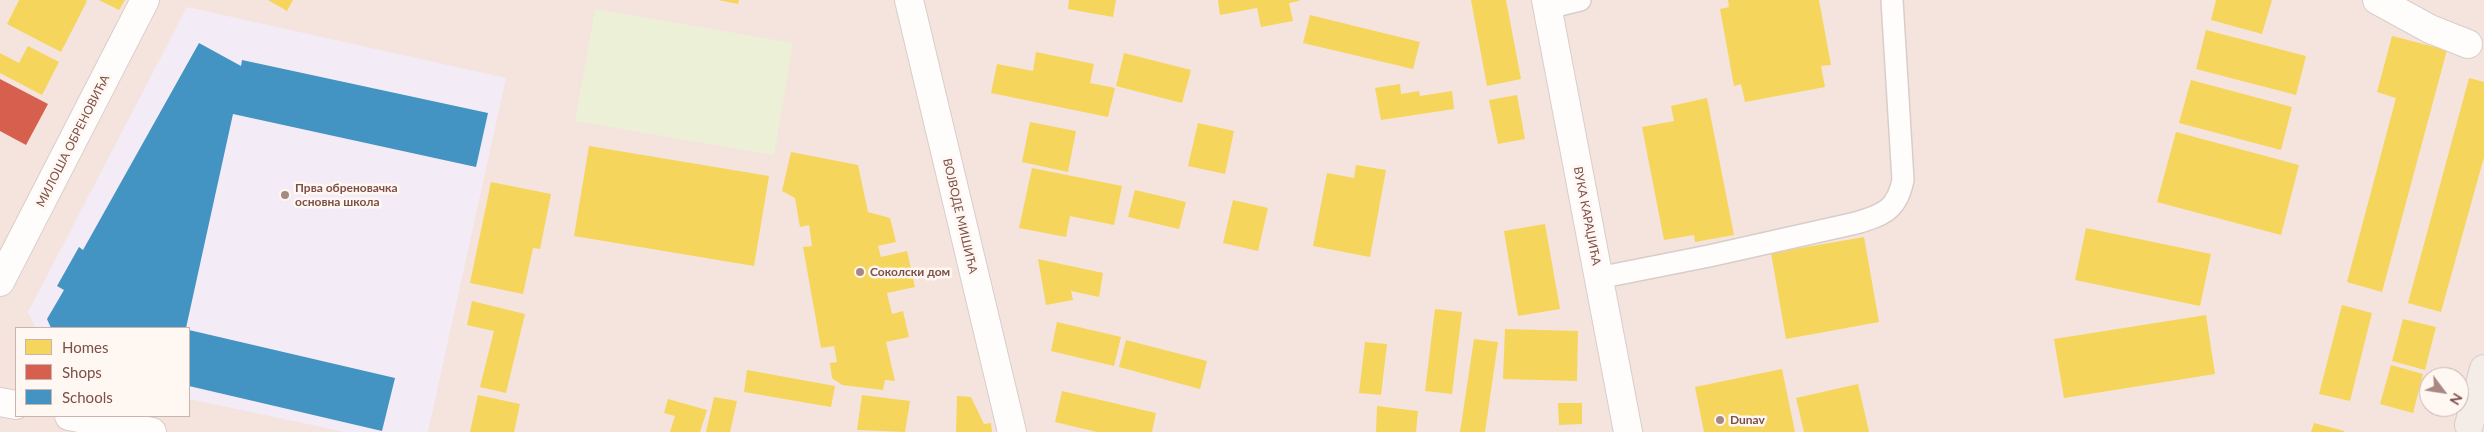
<!DOCTYPE html>
<meta charset="utf-8">
<style>
body{margin:0}
#map{position:relative;width:2484px;height:432px;overflow:hidden;background:#f9f2ee;font-family:Lato,sans-serif}
canvas{display:block}
.legend{position:absolute;left:15px;top:327px;width:175px;height:90px;box-sizing:border-box;background:#fff7f2;border:1px solid #cbb4ae;margin:0;padding:6px 9px;list-style:none;font-size:15px;color:#7d4f49}
.legend li{display:flex;align-items:center;gap:10px;height:25px}
.legend b{width:25px;border:1px solid #cbb4ae}
.north{position:absolute;left:2419px;top:367px;width:50px;height:50px;box-sizing:border-box;background:#fff7f2;border:1px solid #cbb4ae;border-radius:50%;rotate:121deg;font-size:14px;font-weight:700;line-height:20px;text-align:center;color:#7d4f49}
.north::after{content:'';display:block;margin:auto;width:18px;height:22px;background:#a88883;clip-path:polygon(50% 0,100% 100%,50% 72%,0 100%)}
</style>
<div id="map">
<canvas width="2484" height="432"></canvas>
<ul class="legend">
<li><b style="height:14px;background:#f6d55c"></b>Homes</li>
<li><b style="height:14px;background:#d6604d"></b>Shops</li>
<li><b style="height:14px;background:#4393c3"></b>Schools</li>
</ul>
<div class="north">N</div>
</div>
<script>
const g = document.querySelector('canvas').getContext('2d');
g.lineJoin = 'round';
function fill(path, color) { g.fillStyle = color; g.fill(path, 'evenodd'); }
function strokePath(path, color, width, dash) { g.strokeStyle = color; g.lineWidth = width; g.lineCap = dash ? 'butt' : 'round'; g.setLineDash(dash || []); g.stroke(path); }
function drawText(font, color, halo, rows, align = 'center') {
  g.font = font + ' Lato,sans-serif'; g.lineWidth = 5; g.setLineDash([]); g.textBaseline = 'middle'; g.strokeStyle = halo; g.fillStyle = color; for (const [text, x, y, turn = 0] of rows) {
    g.save(); g.translate(x, y); g.rotate((+turn || 0) * Math.PI / 180); g.textAlign = isNaN(turn) ? turn : align; if (halo) g.strokeText(text, 0, 0); g.fillText(text, 0, 0); g.restore();
  }
}
fill(new Path2D(`
 M0 0H2484V432H0ZM16 328H189V416H16ZM2429 377H2459V407H2429Z`), '#f4e4dd');
fill(new Path2D(`
 M187 7 506 78 428 432H345L189 399V328H36L28 312Z`), '#f3ebf5');
fill(new Path2D(`
 M595 9 793 43 774 155 575 121Z`), '#ebf0d7');
fill(new Path2D(`
 M19 0H85L87 1 61 52 7 24Z
 M99 0H125L119 10Z
 M268 0H293L287 11Z
 M718 0H739L738 4Z
 M1069 0H1116L1113 17 1068 9Z
 M1218 0H1299V1L1289 3 1293 21 1261 27 1257 8 1220 15Z
 M1471 0H1506L1521 79 1487 86Z
 M1728 0H1819L1831 65 1821 66 1825 87 1745 102 1741 84 1734 86 1720 9 1729 7Z
 M2216 0H2272L2262 34 2211 20Z
 M1310 15 1420 42 1413 69 1303 43Z
 M2206 30 2306 56 2296 95 2196 69Z
 M2392 36 2447 50 2382 292 2347 282 2396 98 2377 92Z
 M28 46 59 62 42 95 0 73V53L19 63Z
 M1036 52 1094 64 1090 83 1115 88 1108 117 991 93 997 64 1033 71Z
 M1124 53 1191 70 1182 103 1116 86Z
 M2469 78 2484 82V157L2441 312 2408 303Z
 M2191 80 2292 107 2281 150 2179 123Z
 M1400 84 1401 94 1419 91 1420 96 1452 91 1454 109 1381 120 1375 88Z
 M1517 95 1525 139 1498 144 1489 100Z
 M1707 98 1734 235 1695 242 1694 235 1664 240 1642 127 1674 121 1671 106Z
 M1030 122 1076 131 1068 172 1022 162Z
 M1198 123 1234 131 1225 174 1188 166Z
 M2176 132 2299 165 2281 235 2157 202Z
 M589 146 769 176 754 266 574 236Z
 M791 152 858 165 868 212 890 218 896 242 878 246 881 257 907 251 915 287 887 293 892 314 903 311 909 337 886 342 895 381 885 380 883 390 842 385 832 378 830 363 837 362 834 346 821 348 803 247 812 246 809 225 800 227 795 198 782 191Z
 M1356 165 1386 170 1370 257 1313 246 1327 173 1354 178Z
 M1032 168 1122 186 1114 225 1070 216 1066 237 1019 228Z
 M491 182 551 194 540 249 533 248 523 294 470 283Z
 M1135 190 1186 202 1179 229 1128 217Z
 M1233 200 1268 208 1258 251 1223 243Z
 M1545 224 1560 309 1518 316 1504 231Z
 M2086 228 2211 254 2200 306 2075 280Z
 M1864 237 1879 322 1786 339 1771 253Z
 M1038 259 1103 273 1099 297 1071 291 1073 300 1046 305Z
 M472 301 525 314 506 393 480 387 494 331 467 325Z
 M2342 305 2372 313 2350 401 2319 394Z
 M1435 309 1462 312 1452 394 1425 391Z
 M2206 315 2215 374 2064 398 2054 339Z
 M2403 319 2436 327 2425 370 2392 361Z
 M1057 322 1121 337 1114 366 1051 351Z
 M1505 329 1578 331 1577 381 1503 379Z
 M1474 339 1498 342 1485 432H1460Z
 M1126 340 1207 361 1200 389 1119 367Z
 M1365 342 1387 344 1381 395 1359 393Z
 M2391 365 2423 374 2413 413 2380 404Z
 M1782 369 1795 432H1704L1695 387Z
 M747 370 835 386 831 407 744 392Z
 M1858 384 1869 432H1804L1796 398Z
 M1062 391 1156 413 1152 432H1097L1055 422Z
 M478 395 520 404 514 432H470Z
 M862 395 910 401 905 432 857 430Z
 M957 396 971 397 984 424 991 423 992 432H956Z
 M714 397 737 401 730 432H706Z
 M668 399 707 410 700 432H670L675 416 664 413Z
 M1558 403H1582V424L1559 425Z
 M1377 406 1418 411 1416 432H1376Z
 M2314 423 2344 431V432H2311Z`), '#f6d55c');
fill(new Path2D(`
 M0 79 48 104 26 145 0 131Z`), '#d6604d');
fill(new Path2D(`
 M199 43 241 66 242 60 488 113 476 167 233 114 186 328H51L47 319 64 290 57 286 79 247 83 250Z
 M189 330 395 378 382 431 189 386Z`), '#4393c3');
const service = new Path2D(`
 M1547 8 1580 0
 M1598 278 1709 256 1856 223C1883 215 1897 210 1903 180L1892 0`);
const minor = new Path2D(`
 M909 0 1012 432
 M1546 0 1628 432
 M2377 0 2430 29 2468 44`);
const tertiary = new Path2D(`
 M0 282 145 0
 M0 402 16 405
 M69 416 152 432`);
const primary = new Path2D(`
 M2469 425 2484 369`);
strokePath(service, '#d9cdca', 24);
strokePath(minor, '#d9cdca', 30);
strokePath(tertiary, '#d9cdca', 30);
strokePath(primary, '#dbcdca', 30);
strokePath(service, '#fefdfc', 21);
strokePath(minor, '#fefdfc', 28);
strokePath(tertiary, '#fefdfc', 28);
strokePath(primary, '#f4ece6', 28);
for (const [x, y, r, color] of [
 [285,195,5,"#a88883"],
 [860,272,5,"#a88883"],
 [1720,420,5,"#a88883"]
]) { const dot = new Path2D(); dot.arc(x, y, r, 0, 2 * Math.PI); g.fillStyle = color; g.fill(dot); strokePath(dot, '#fff7f2', 2); }
drawText('12px', '#7d4f49', '#fff7f2', [
 ["МИЛОША ОБРЕНОВИЋА",73,141,-63],
 ["ВОЈВОДЕ МИШИЋА",960,216,77],
 ["ВУКА КАРАЏИЋА",1587,216,79]
]);
drawText('bold 12px', '#7d4f49', '#fff7f2', [
 ["Прва обреновачка",295,188],
 ["основна школа",295,202],
 ["Соколски дом",870,272],
 ["Dunav",1730,420]
], 'left');
</script>
